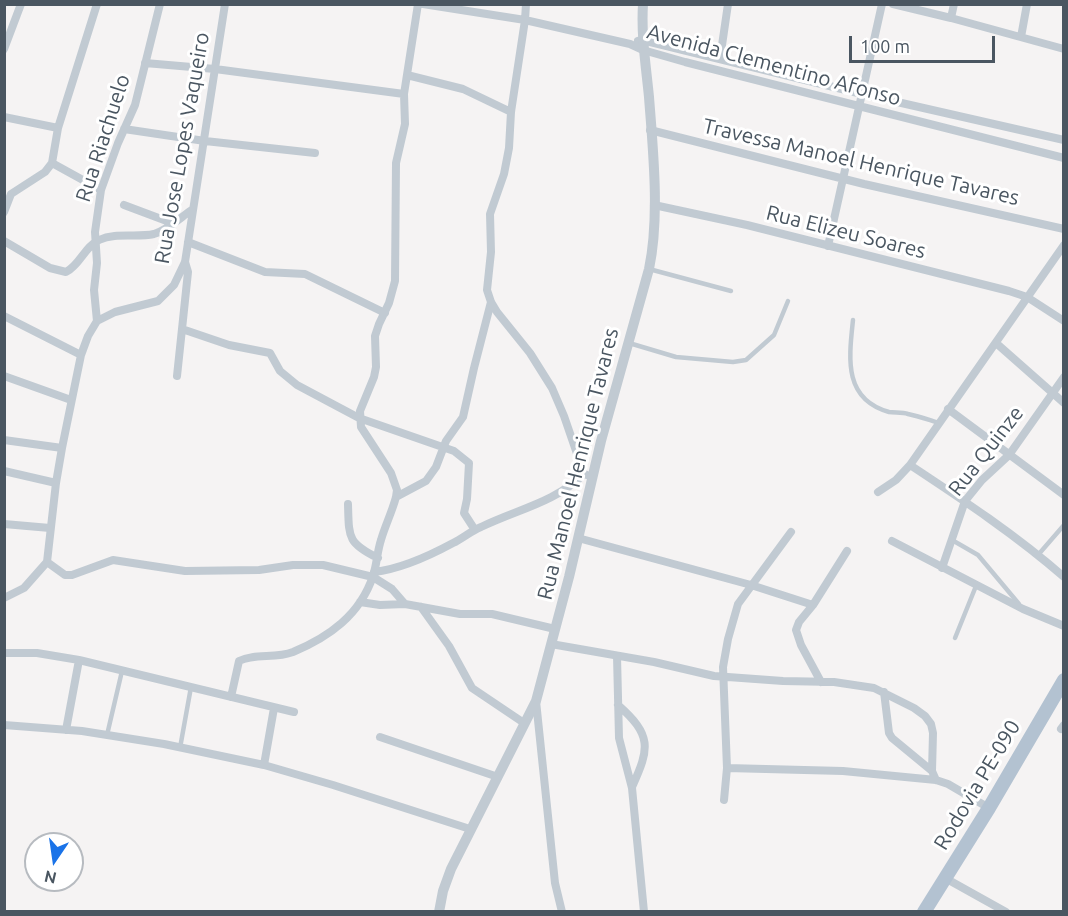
<!DOCTYPE html>
<style>
body{margin:0}
#map{position:relative;width:1068px;height:916px;overflow:hidden;background:#f5f3f3;font-family:Ubuntu,sans-serif}
canvas{display:block}
.frame{position:absolute;inset:0;border:6px solid #4a5661;pointer-events:none}
.north{position:absolute;left:24px;top:832px;width:60px;height:60px;box-sizing:border-box;background:#fff;border:2px solid #b7bbc0;border-radius:50%;rotate:193deg;font-size:16px;font-weight:700;line-height:24px;text-align:center;color:#4a5661}
.north::after{content:'';display:block;margin:auto;width:21px;height:27px;background:#1a73e8;clip-path:polygon(50% 0,100% 100%,50% 72%,0 100%)}
.scale{position:absolute;left:849px;top:36px;width:146px;height:27px;box-sizing:border-box;border:3px solid #4a5661;border-top:0;padding-left:8px;font-size:18px;line-height:21px;white-space:nowrap;color:#4a5661;-webkit-text-stroke:4px #fff;paint-order:stroke}
</style>
<div id="map">
<canvas width="1068" height="916"></canvas>
<div class="frame"></div>
<div class="north">N</div>
<div class="scale">100 m</div>
</div>
<script>
const g = document.querySelector('canvas').getContext('2d');
g.lineJoin = 'round';
function strokePath(path, color, width, dash) { g.strokeStyle = color; g.lineWidth = width; g.lineCap = dash ? 'butt' : 'round'; g.setLineDash(dash || []); g.stroke(path); }
function drawText(font, color, halo, rows, align = 'center') {
  g.font = font + ' Ubuntu,sans-serif'; g.lineWidth = 6; g.setLineDash([]); g.textBaseline = 'middle'; g.strokeStyle = halo; g.fillStyle = color; for (const [text, x, y, turn = 0] of rows) {
    g.save(); g.translate(x, y); g.rotate((+turn || 0) * Math.PI / 180); g.textAlign = isNaN(turn) ? turn : align; if (halo) g.strokeText(text, 0, 0); g.fillText(text, 0, 0); g.restore();
  }
}
strokePath(new Path2D(`
 M649 269 731 291
 M853 320C849 358 843 399 889 412 895 413 902 412 908 414 918 416 929 420 939 423
 M629 343 676 357 733 362 746 360 774 335 788 301
 M952 540 978 555 1019 604
 M1038 555 1064 525
 M955 638 976 586
 M107 735 122 671
 M180 748 191 687`), '#c1cad2', 4.5);
strokePath(new Path2D(`
 M423 4 525 20 630 44 643 50 685 62 1064 158
 M526 4 525 20 511 112 509 148 504 174 490 214 491 252 487 290 491 302 497 312 530 353 552 388 564 416 584 474
 M893 4 951 18 1064 49
 M951 18 954 4
 M1021 37 1027 4
 M638 41 642 40 862 94 1064 140
 M4 49 21 4
 M720 59 728 4
 M145 63 215 69 404 94
 M407 75 463 89 511 112
 M4 117 58 128
 M124 129 205 141 315 153
 M650 130 864 184 1064 229
 M52 163 101 190
 M124 205 172 223
 M654 205 747 225 1009 291 1027 297 1064 321
 M4 212 11 194 45 172 52 163 58 128 97 4
 M4 241 50 268 66 272C80 265 85 246 99 240 116 232 136 238 154 234 168 230 181 217 193 209
 M188 242 265 272 305 274 385 313
 M828 246 882 4
 M185 262 188 272 182 329 229 345 270 353 280 371 297 385 359 418 454 451 469 463 467 499 464 513 475 530
 M4 316 81 355
 M97 321 94 290 97 263 95 232 101 190 118 143 135 105 160 4
 M996 343 1064 403
 M4 376 71 400
 M177 376 182 329
 M948 409 1064 495
 M4 440 62 448
 M910 465C963 500 1016 535 1064 577
 M4 471 56 483
 M878 492 896 480 910 465 1064 245
 M396 497 426 481 436 467 446 441 463 417 474 368 491 302
 M348 504C349 537 347 543 378 558
 M4 524 50 528
 M578 538 751 585 813 605
 M892 541 1023 609 1064 626
 M47 562 65 575H72L113 560 185 571 259 570 293 565H323L373 577 392 589 405 604
 M942 568 965 501 982 480 1009 455 1064 377
 M374 572C401 569 429 556 453 543 463 538 471 531 481 527 518 509 554 503 584 474L587 475
 M4 598 24 588 47 562 56 483 62 448 81 355 88 336 97 321 115 312 158 301 174 285 185 262 225 4
 M360 602 380 605 405 604 460 614H492L555 629
 M421 607 449 646 472 688 524 723
 M551 644 654 662 714 676 783 681 834 682 874 688 914 708 925 716 931 724 933 733 932 771 936 780
 M4 653H37L79 660 294 712
 M617 656 619 738 632 788 644 912
 M821 682 801 645 796 630 799 622 813 605 847 551
 M884 692 889 733 892 738 932 771
 M231 697 239 661C255 653 275 659 293 652 329 637 360 615 373 576 377 564 377 552 381 540 385 526 392 512 396 497L397 490 391 473 361 427 360 411 374 377 376 367 375 336 379 324 389 303 395 281 396 163 405 124 404 94 418 4
 M536 701 555 883 562 912
 M618 705C652 735 650 748 632 787
 M4 725 82 731 164 744 264 765 333 785 470 829
 M1061 729 1064 725
 M66 730 79 660
 M380 737 498 777
 M264 765 274 708
 M727 768 843 771 936 780 948 784 989 808
 M724 800 727 768 723 667 728 639 738 604 791 532
 M945 878 1006 912`), '#c1cad2', 8);
strokePath(new Path2D(`
 M439 912 443 891 451 869 536 701 569 577 601 441 649 269C660 217 653 150 649 97 646 66 641 36 643 4`), '#c1cad2', 10);
strokePath(new Path2D(`
 M924 912 989 808 1064 680`), '#b3c2d1', 14);
drawText('21px', '#4a5661', '#fff', [
 ["Avenida Clementino Afonso",774,65,15],
 ["Rua Riachuelo",103,138,-72],
 ["Rua Jose Lopes Vaqueiro",182,148,-80],
 ["Travessa Manoel Henrique Tavares",861,162,13],
 ["Rua Elizeu Soares",846,232,14],
 ["Rua Quinze",986,451,-52],
 ["Rua Manoel Henrique Tavares",578,464,-76],
 ["Rodovia PE-090",977,785,-59]
]);
</script>
